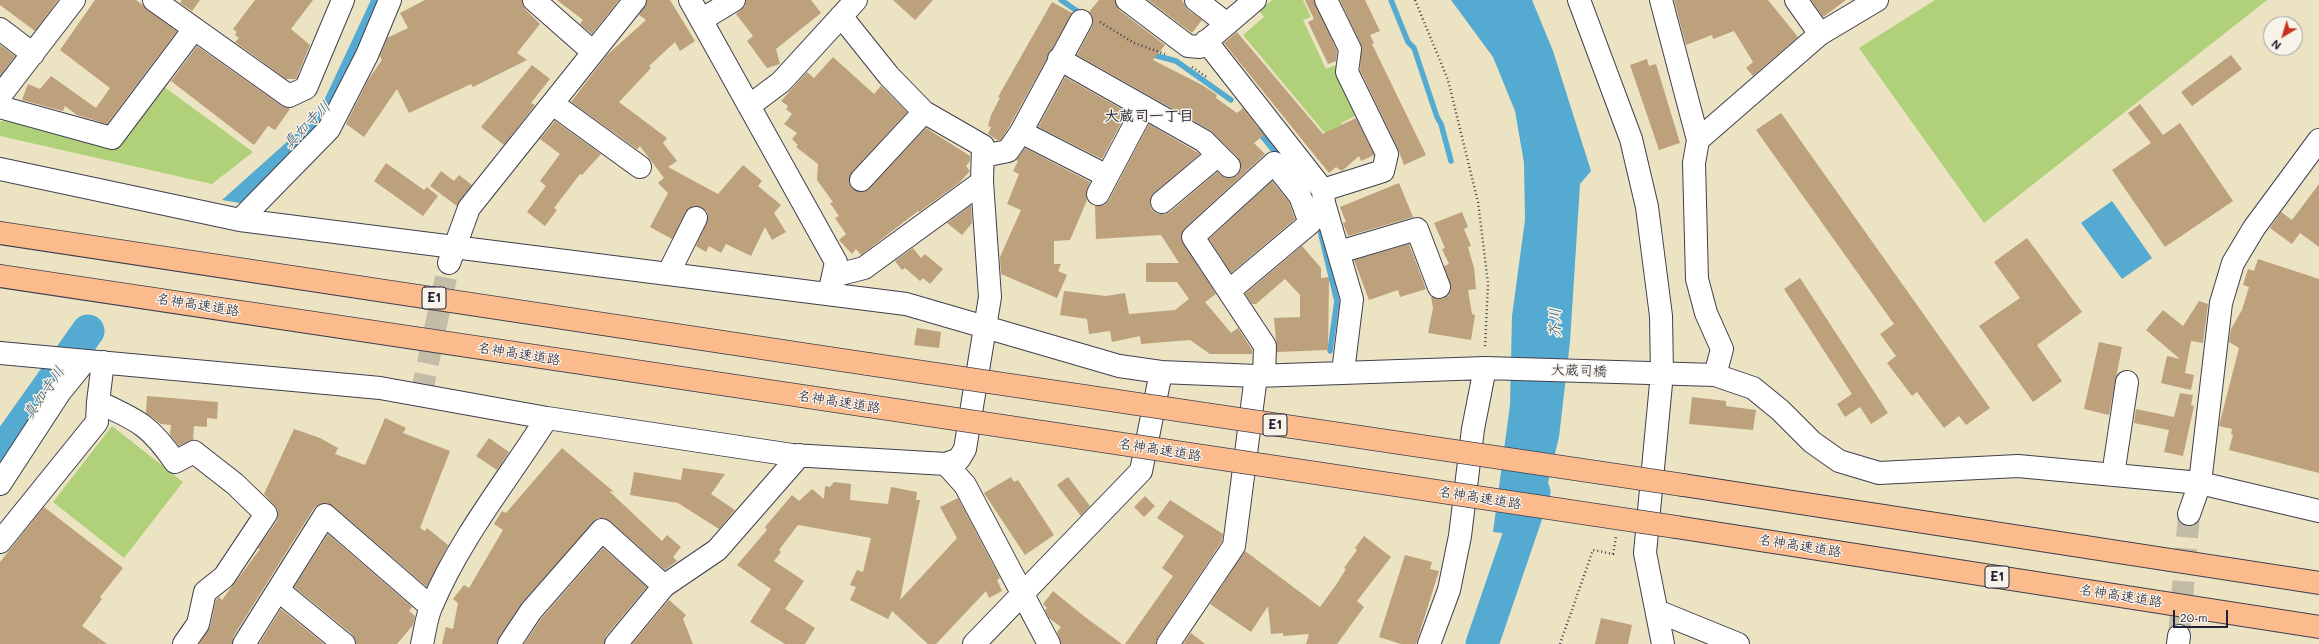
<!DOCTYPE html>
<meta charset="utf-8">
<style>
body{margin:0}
#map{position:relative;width:2319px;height:644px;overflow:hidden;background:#ebe3c2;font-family:Mali,sans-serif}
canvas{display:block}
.north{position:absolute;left:2263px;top:16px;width:40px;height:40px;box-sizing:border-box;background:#f7f3e8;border:1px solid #a29fa3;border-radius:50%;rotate:218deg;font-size:11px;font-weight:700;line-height:16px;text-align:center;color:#22223b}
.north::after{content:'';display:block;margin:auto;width:14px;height:18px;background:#c8321e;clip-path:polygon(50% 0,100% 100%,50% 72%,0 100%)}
.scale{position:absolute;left:2173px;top:610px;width:55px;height:18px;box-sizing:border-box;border:2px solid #22223b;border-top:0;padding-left:5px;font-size:12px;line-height:14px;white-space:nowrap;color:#22223b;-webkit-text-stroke:3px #f7f3e8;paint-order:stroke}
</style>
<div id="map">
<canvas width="2319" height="644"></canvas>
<div class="north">N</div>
<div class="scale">20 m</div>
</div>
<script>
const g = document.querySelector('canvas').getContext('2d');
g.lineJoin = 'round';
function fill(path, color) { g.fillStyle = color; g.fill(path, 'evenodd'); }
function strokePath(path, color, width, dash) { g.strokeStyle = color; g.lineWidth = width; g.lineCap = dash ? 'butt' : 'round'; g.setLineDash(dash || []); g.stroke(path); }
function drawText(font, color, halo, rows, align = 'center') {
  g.font = font + ' Mali,"Klee One",sans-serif'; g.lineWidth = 3; g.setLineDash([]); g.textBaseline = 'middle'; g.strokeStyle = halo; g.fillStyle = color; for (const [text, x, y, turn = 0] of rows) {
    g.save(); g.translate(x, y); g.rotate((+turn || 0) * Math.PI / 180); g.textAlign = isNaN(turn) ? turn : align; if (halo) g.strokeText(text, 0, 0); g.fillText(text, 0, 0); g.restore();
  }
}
fill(new Path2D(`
 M1272 0H1303L1311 17 1303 20 1326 69 1336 65 1359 114 1341 123 1351 144 1339 150 1243 35 1264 17 1259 11Z
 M1935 0H2267L1984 223 1859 48Z
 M163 86 253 152 212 184 0 136V122L7 119 117 147Z
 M112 426 183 482 124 558 53 502Z`), '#b0d179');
fill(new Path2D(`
 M371 0H384L328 119 240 203 222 200 307 124 320 109Z
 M1451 0H1532L1553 51 1591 171 1580 184 1570 342 1559 437 1535 537 1493 532 1510 405 1512 316 1525 220 1524 163 1515 111 1493 57Z
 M2112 201 2152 258 2122 279 2081 223Z`), '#55aad1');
strokePath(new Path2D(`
 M1061 0 1083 15
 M1391 0 1408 42 1414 48 1437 117 1441 124 1451 161
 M1150 54 1176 61 1231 100
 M1258 131 1279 157
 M1318 222 1337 301 1330 351`), '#55aad1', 5.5);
strokePath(new Path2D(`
 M0 455 88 331
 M1482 644 1534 492`), '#55aad1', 33);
fill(new Path2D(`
 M0 0H58L35 31 0 5Z
 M95 0H136L177 31 107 124 77 115 65 106 63 111 22 100 28 84 40 89 51 76 96 108 110 88 60 50Z
 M182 0H200L192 11 180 3Z
 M255 0H313L291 29 310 45 296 79H286L235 42 239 38 235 35 237 32 233 29Z
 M425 0H522L525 9 540 24 517 53 527 60 473 87 471 84 409 113 397 89 364 137 346 124 368 80 382 60 380 56 387 38 408 28 400 13Z
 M557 0H619L592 34 580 24 583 20Z
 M647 0H670L695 41 680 51 675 42 649 66 651 68 619 102 667 138 663 143 677 161 668 167 718 194 743 165 762 181 758 186 781 205 774 213 786 232 772 240 765 227 751 256 726 244 721 253 709 246 706 252 696 246 708 218 707 211 701 207 695 206 689 208 672 239 650 227 668 193 658 183 664 178 640 146 637 149 571 102 607 55 646 20 639 15Z
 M746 0H811L821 13 776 49 780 64 767 68 747 41 753 36 736 14 745 6Z
 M893 0H933L915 20Z
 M1099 0H1115L1119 10 1165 45 1153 60 1202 85 1217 95 1216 98 1237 113 1243 108 1264 135 1254 143 1265 154 1185 228 1181 238 1216 294 1205 302 1231 333 1238 328 1252 350V354H1210L1190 340 1141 344 1140 336 1112 342 1110 331 1089 334 1087 319 1060 315 1064 291 1106 296 1125 293 1129 314 1175 310 1189 299 1177 282H1146V263H1179L1161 235 1096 239 1095 206 1104 205 1109 200 1149 124 1200 154 1154 193 1150 204 1152 210 1157 214H1164L1170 212 1217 172 1225 178H1232L1238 175 1241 169 1238 157 1210 130 1077 55 1092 27 1093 20 1089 12Z
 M1148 0H1182L1188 10 1202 20 1192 33Z
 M1305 0H1314L1337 51 1336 61 1328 64 1308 22 1314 19Z
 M1340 0H1365L1380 31 1370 35 1374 43 1372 44 1426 155 1404 165 1398 149 1360 70 1361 44Z
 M1674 0H1768L1798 37 1753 76 1746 68 1753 62 1734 31 1713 39 1712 35 1686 45Z
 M1811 0H1846L1823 17Z
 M1052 2 1072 13 1010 125 1001 140H997L988 134 991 127 988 126 991 115 1000 98 998 97Z
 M1237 32 1323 134 1356 118 1374 155 1361 161 1359 156 1342 171 1336 167 1329 173 1224 43Z
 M0 45 15 56 0 76Z
 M197 46 282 106 290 109 275 130 268 126 254 145 171 81Z
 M2231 55 2242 69 2192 106 2181 92Z
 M833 57 874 94 881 86 907 112 852 172 849 183 853 189 864 192 870 188 926 128 970 156V161L966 166 970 171 959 183 919 212 918 211 861 255 856 249 852 254 839 240 846 234 835 218 839 216 830 203 833 202 817 180 818 164 796 147 798 145 792 139 797 133 784 124 792 114 786 109 788 106 781 101 807 72 814 78Z
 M1647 59 1649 66 1656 64 1680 143 1659 150 1630 65Z
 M532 65 550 79 531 103 535 105 504 145 481 127Z
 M1065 77 1127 112 1102 159 1038 127Z
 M2140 104 2163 135 2180 123 2233 201 2165 247 2112 170 2151 143 2128 113Z
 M1781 113 1990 408 1966 425 1959 416 1944 428 1917 392 1912 396 1887 363 1896 356 1880 334 1894 324 1756 130Z
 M555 121 601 154 582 175 580 174 554 208 557 210 545 226 527 212 546 186 540 181 560 154 540 139Z
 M1025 148 1090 182 1086 194 1087 200 1070 240 1054 241V264H1061L1058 271 1067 275 1057 298 1001 274 1000 257 1021 210 1007 204 1019 174 1013 171 1018 161 1016 160Z
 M386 163 424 190 427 187 438 196 423 216 374 181Z
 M441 171 454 181 459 175 472 185 457 206 430 186Z
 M1272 181 1289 202 1295 219 1231 273 1209 239Z
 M1399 183 1413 217 1348 236 1343 223 1346 222 1340 207Z
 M2319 184V247L2300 233 2292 244 2270 228 2281 212 2292 220Z
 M971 205 972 223 962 235 947 223Z
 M1462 212 1468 227 1464 229 1471 246 1468 247 1474 268 1476 289 1468 290 1472 314 1475 315 1471 340 1428 333 1433 308 1431 296 1437 299H1443L1449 295 1451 289 1444 266 1449 264 1442 249 1445 248 1434 223Z
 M2027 238 2082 312 2037 345 2062 381 2033 402 1979 326 2020 298 1994 262Z
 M1409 244 1426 289 1400 297 1398 290 1369 300 1354 260Z
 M1302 246 1321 268V278L1329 277 1328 350 1277 352 1274 318 1300 317V295L1285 279 1256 304H1252L1245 294Z
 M913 248 921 258 925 254 943 269 930 284 923 278 920 281 905 268 902 270 895 261Z
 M2258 259 2319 279V473L2229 450 2233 435 2231 434 2232 429 2219 426 2239 348 2229 342 2231 329 2242 310 2249 287 2243 285 2248 269 2254 271Z
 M1800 278 1888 413 1871 424 1860 407 1845 417 1837 404 1852 394 1784 289Z
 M2199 301 2208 304 2203 343 2191 341 2185 373 2194 375 2191 390 2161 383 2167 356 2180 359 2146 330 2163 310 2183 326Z
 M917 328 941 332 939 348 914 345Z
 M2099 342 2122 347 2109 415 2084 409Z
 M2180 393 2193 395 2191 405 2194 406 2183 456 2164 452 2169 430 2134 423 2136 409 2174 417Z
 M147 396 218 402 217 419 207 418V427L194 426 193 440 179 446 170 435 171 425 161 424 146 413Z
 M1692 397 1726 401V406L1756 410 1753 430 1689 424Z
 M385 418 406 428 403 433 450 451 420 528 425 531 427 528 448 545 427 587 333 506 327 503 320 504 314 508 233 637 232 644H199L210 627 216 600 219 597 222 600 234 584 260 549 258 548 277 521 278 510 264 494 294 429 320 438 338 448 335 454 365 465Z
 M489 438 509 452 497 470 476 456Z
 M562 448 614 492 609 491 662 541 667 535 681 547 673 557 677 561 665 570 610 521 604 518H598L522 603 499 637 497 644H442L446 627 453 629 458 603 453 599 464 585 469 588 503 530 494 524 502 511 506 513Z
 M683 468 725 474 711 494 735 510 719 529 678 503 630 495 634 472 681 480Z
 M1011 477 1014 482 1018 480 1054 535 1025 555 984 493Z
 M1068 477 1090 506 1081 516 1057 485Z
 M834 482 851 484 850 500 888 504 891 487 917 492 916 500H920L900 600 957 538 940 507 958 498 1000 578 997 580 1002 591 989 598 986 591 936 644H928L892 611 888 619 850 600 856 587 850 585 857 570 863 572 871 538 798 525 779 550 781 552 774 561 804 581 785 609 815 628 805 644H785L750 622 771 589 737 565 767 530 765 527 792 495 799 501 812 489 824 499 825 486 830 487Z
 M1145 496 1155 506 1144 517 1134 507Z
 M1170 500 1223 534 1222 541 1158 637 1156 644H1125L1173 576 1162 568 1184 536 1157 518Z
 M44 507 123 568 100 597 102 599 82 626 107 644H0V562Z
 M328 534 412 607 409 611 415 616 413 625 397 644H356L352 634 294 587Z
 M1364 536 1391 557 1357 601 1364 607 1337 644H1306L1309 634 1283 636V633L1271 634 1268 606 1251 632 1210 604 1245 551 1320 607 1336 585 1346 569 1344 568 1357 550 1355 548Z
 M603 548 647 587 606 636 604 644H524L541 619Z
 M1405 555 1432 562 1430 569 1439 571 1416 644H1401L1379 637Z
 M1053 591 1085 617 1122 644H1061L1057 632 1061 627 1049 618 1045 610 1047 608 1043 604Z
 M669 600 686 615 683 619 693 644H632Z
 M281 609 324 644H259Z
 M1601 618 1632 625 1628 644H1595Z
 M1191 633 1205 644H1183Z`), '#bda07c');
strokePath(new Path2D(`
 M421 396 449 263
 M2179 636 2189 514`), '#c3bca7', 22, [22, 11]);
const minor = new Path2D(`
 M154 0 289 96 306 88 343 0
 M534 0 593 52
 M690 0 836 262 829 294
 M1127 0 1188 46 1200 47 1255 0
 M1196 0 1227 24
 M1579 0 1631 139 1647 207 1661 316 1662 373 1645 553 1663 644
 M1661 0 1698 140
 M1796 0 1820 34
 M701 20 734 0
 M0 29 33 54
 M1206 41 1323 190 1324 203 1352 299 1343 372
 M1059 59 1204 141 1229 166
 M0 96 74 0
 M553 104 640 167
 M749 106 781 82 856 0
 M0 107 112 138 194 29
 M1021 132 1107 176
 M983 156 1008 151 1021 132 1081 21
 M0 169 240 220 906 304 1119 366 1161 372 1256 376 1485 368 1715 375 1753 388 1780 410 1812 442 1839 461 1879 473 2018 466 2200 483 2319 511
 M861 180 924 112
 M1323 190 1383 171 1387 154 1347 72 1350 49 1326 0
 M1098 194 1144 107
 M1162 202 1218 155
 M240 220 329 129 367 55 390 0
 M1339 252 1417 229 1439 287
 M449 263 469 208 635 0
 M668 274 696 218
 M833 276 864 268 982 182
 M1229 291 1310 223 1300 196 1274 163 1193 237 1265 346 1264 376
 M0 353 380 388 547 418 792 455 946 464 959 459 965 449 990 297 982 182 983 146 924 112 889 76 841 16
 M103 362 98 402C137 420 150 425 175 462L194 452 235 484 266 514 224 577 205 592 198 624 184 644
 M1715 375 1722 349 1706 313 1697 279 1694 163 1698 140 1820 34 1877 0
 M946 464 965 485 1049 644
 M2113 475 2127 382
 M0 484 60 392 85 361
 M2189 514 2200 483 2221 303 2233 263 2254 228 2319 140
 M0 542 97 422 98 402
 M278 590 344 644
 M1657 611 1738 644
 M244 644 325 515 431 607
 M422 644C425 632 426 617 432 605 460 538 508 479 547 418
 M509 644 531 611 602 530 664 586
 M616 644 664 586 717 550 800 455
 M974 644 1141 471 1161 372
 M1168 644 1234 546 1256 376
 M1429 644 1449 590 1460 536 1473 429 1485 368
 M2178 644 2179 636`);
const highway = new Path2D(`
 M0 233 868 364
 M0 276 862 405
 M1683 485 2319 583
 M1676 527 2319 627`);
strokePath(minor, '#403f4f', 24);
strokePath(highway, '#403f4f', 24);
strokePath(new Path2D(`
 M1415 0 1448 80 1478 202 1488 283 1485 349
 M1100 22 1134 43 1165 54
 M1192 67 1208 78
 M1560 644 1593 550 1613 554 1616 537`), '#403f4f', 2.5, [1, 3]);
strokePath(minor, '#fff', 22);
strokePath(highway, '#fbbb8d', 22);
const highwayBridge = new Path2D(`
 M868 364 1683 485
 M862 405 1676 527`);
strokePath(highwayBridge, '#403f4f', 24, []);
strokePath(highwayBridge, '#fbbb8d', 22);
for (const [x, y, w] of [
 [434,298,24],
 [1275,425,24],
 [1997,577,24]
]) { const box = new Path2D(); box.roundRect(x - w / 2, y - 11, w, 22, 3); g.fillStyle = '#f7f3e8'; g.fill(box); strokePath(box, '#22223b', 1); }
drawText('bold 13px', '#22223b', null, [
 ["E1",434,298],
 ["E1",1275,425],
 ["E1",1997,577]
]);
drawText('14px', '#22223b', '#f7f3e8', [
 ["名神高速道路",198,305,9],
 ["名神高速道路",519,354,9],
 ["大蔵司橋",1579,371,2],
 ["名神高速道路",839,402,9],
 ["名神高速道路",1160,450,9],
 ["名神高速道路",1480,498,9],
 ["名神高速道路",1800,546,9],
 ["名神高速道路",2121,596,9]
]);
drawText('bold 15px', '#22223b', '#f7f3e8', [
 ["大蔵司一丁目",1149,116]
]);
drawText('italic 15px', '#365877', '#f7f3e8', [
 ["真如寺川",307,125,-45],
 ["芥川",1555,323,-90],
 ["真如寺川",44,393,-55]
]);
</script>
